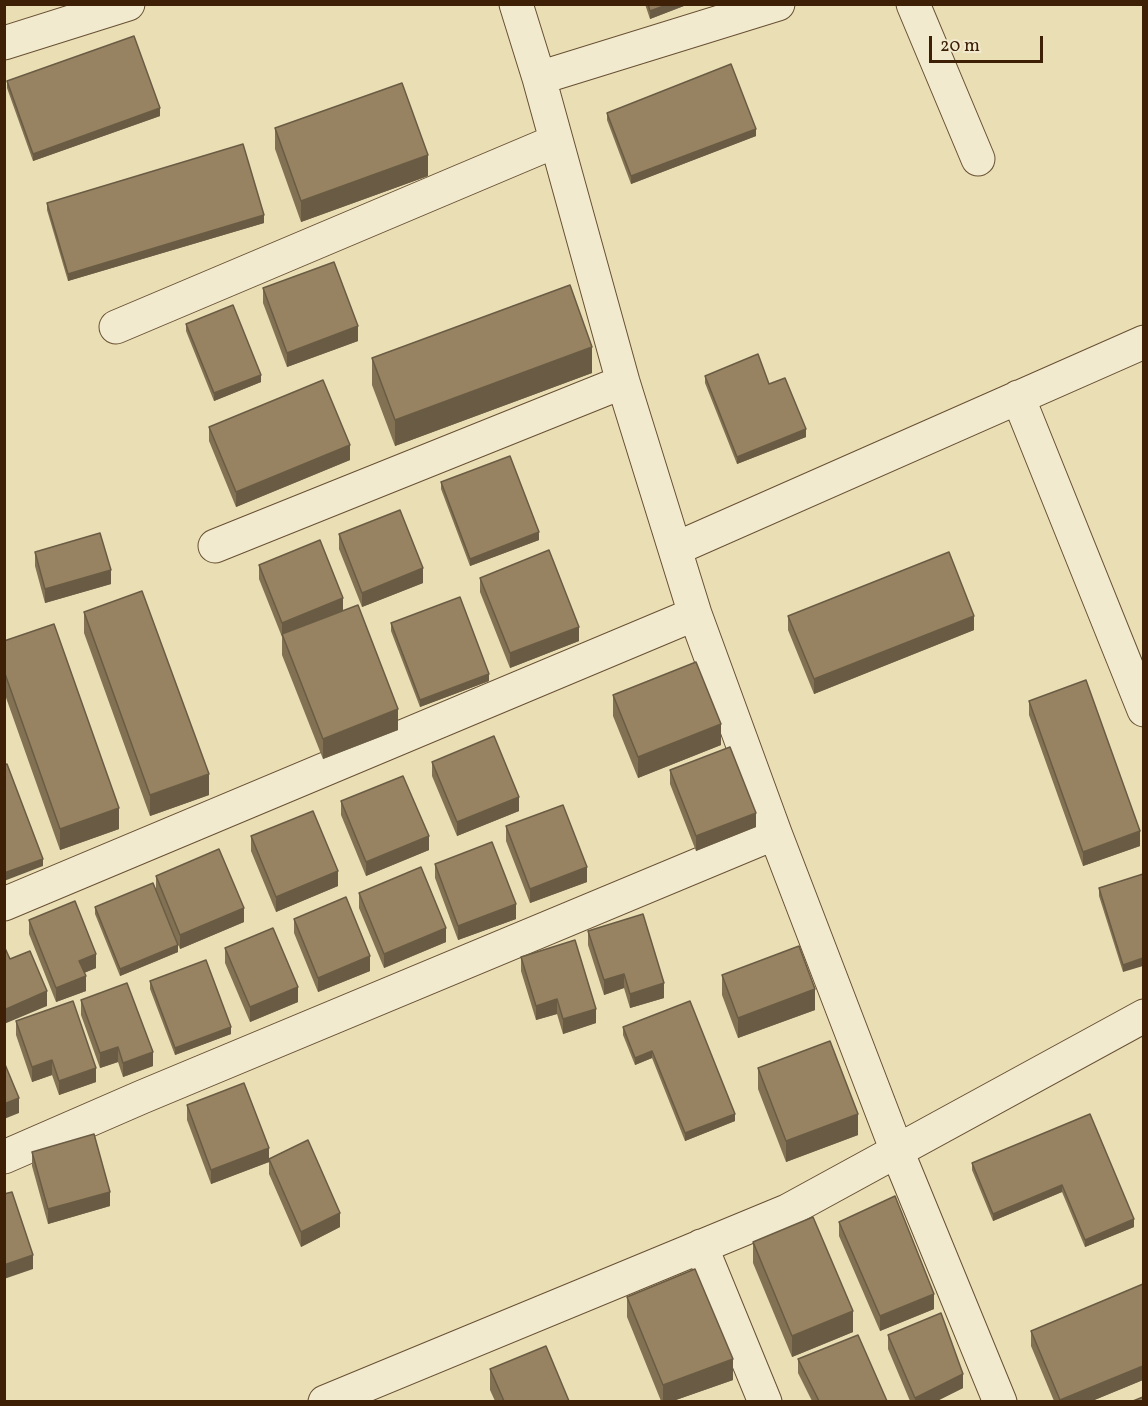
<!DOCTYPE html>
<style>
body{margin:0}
#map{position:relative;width:1148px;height:1406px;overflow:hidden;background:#eadeb5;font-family:Vollkorn,serif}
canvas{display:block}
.frame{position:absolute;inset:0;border:6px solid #3d2006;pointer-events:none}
.scale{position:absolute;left:929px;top:36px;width:114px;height:27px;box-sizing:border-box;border:3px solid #3d2006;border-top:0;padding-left:8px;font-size:18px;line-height:21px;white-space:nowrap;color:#3d2006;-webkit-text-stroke:4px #f1eacf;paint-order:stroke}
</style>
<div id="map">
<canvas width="1148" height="1406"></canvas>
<div class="frame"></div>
<div class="scale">20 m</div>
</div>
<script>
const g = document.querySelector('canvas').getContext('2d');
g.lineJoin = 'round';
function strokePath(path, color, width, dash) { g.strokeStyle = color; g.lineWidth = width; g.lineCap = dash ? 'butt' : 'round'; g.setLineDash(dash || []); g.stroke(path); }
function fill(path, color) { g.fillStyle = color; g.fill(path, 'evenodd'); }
const minor = new Path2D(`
 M516 4 539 78 623 382 695 614
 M913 4 978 159
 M4 43 128 4
 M539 78 778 4
 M116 327 556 141
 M1018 397 1144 710
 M215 546 623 382
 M675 549 1144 342
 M4 904 695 614 775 833
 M4 1157 142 1097 775 833 897 1151 1000 1402
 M701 1246 765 1402
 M325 1402 787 1211 1144 1016`);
strokePath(minor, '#685032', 35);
strokePath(minor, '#f1eacf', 33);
fill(new Path2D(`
 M645 4H689L650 19Z
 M7 81 160 116 33 161 7 88Z
 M607 113 756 136 631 184 607 120Z
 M275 128 428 176 301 222 275 149Z
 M47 203 264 223 68 281 47 210Z
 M263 288 358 341 287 367 263 303Z
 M186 324 261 382 214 401 186 331Z
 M372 358 592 373 395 446 372 385Z
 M705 376 769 384 806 437 737 464 705 383Z
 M209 427 350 460 236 507 209 441Z
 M441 482 539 540 470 566 441 489Z
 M339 534 423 583 362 607 339 549Z
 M35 552 111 584 45 603 35 566Z
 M259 565 343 610 398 730 323 759 282 655V637L259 579Z
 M480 578 579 641 510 668 480 592Z
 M84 612 209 795 150 816 84 633Z
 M788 616 974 630 814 694 788 630Z
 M391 623 489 681 420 707 391 631Z
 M4 641 119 829 60 850 4 692Z
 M613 695 721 745 638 778 613 716Z
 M1029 701 1140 846 1083 866 1029 715Z
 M432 762 519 811 457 836 432 776Z
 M670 770 756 827 696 851 670 784Z
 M341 801 429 850 366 876 341 815Z
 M506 826 587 882 530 903 506 841Z
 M251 836 338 886 276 912 251 851Z
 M435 864 516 919 458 940 435 878Z
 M1143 874 1123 972 1099 896V888Z
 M156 876 244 922 180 949 156 890Z
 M359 893 446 942 384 968 359 908Z
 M95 907 178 952 120 976 95 914Z
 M294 919 370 971 318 992 294 933Z
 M29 920 96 968 84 973 86 991 56 1002 29 934Z
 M588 931 664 998 630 1008 624 988 604 995 588 945Z
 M225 948 298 1002 250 1022 225 963Z
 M521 957 596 1023 563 1034 557 1014 536 1020 521 971Z
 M722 975 815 1010 738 1038 722 995Z
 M150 981 231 1034 175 1055 150 989Z
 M81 1000 153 1066 123 1077 118 1062 100 1068 81 1015Z
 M16 1021 96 1082 59 1095 52 1075 32 1082 16 1035Z
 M623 1027 735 1121 685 1141 652 1058 635 1065 623 1035Z
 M758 1068 858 1135 786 1162 758 1089Z
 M187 1105 269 1162 211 1184 187 1120Z
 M1090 1114 1134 1227 1085 1247 1062 1192 993 1221 972 1170V1163Z
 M32 1152 110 1206 48 1224 32 1166Z
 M269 1159 340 1227 301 1247 269 1174Z
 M839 1222 934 1309 880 1331 839 1236Z
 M753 1242 853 1332 792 1357 753 1263Z
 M1143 1284V1380L1092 1401H1054L1031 1346V1331Z
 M627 1297 733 1380 673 1401H661L627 1317Z
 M888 1335 963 1388 937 1401H910L888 1349Z
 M798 1359 887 1401H812L798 1373Z
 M490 1369 569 1401H495L490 1390Z`), '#827153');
fill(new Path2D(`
 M669 4H689L650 19V11Z
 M160 108V116L33 161V154Z
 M756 129V136L631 184V176Z
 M428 155V176L301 222V201Z
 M264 215V223L68 281V274Z
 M358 326V341L287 367V353Z
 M592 347V373L395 446V420Z
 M261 375V382L214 401V393Z
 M806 429V437L737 464V457Z
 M350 445V460L236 507V492Z
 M539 532V540L470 566V559Z
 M423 568V583L362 607V593Z
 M111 570V584L45 603V589Z
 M343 598V612L282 634V623Z
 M974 616V630L814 694V679Z
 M579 627V641L510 668V653Z
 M489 674V681L420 707V700Z
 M398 709V730L323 759V739Z
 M721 724V745L638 778V757Z
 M209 774V795L150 816V795Z
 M519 797V811L457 836V822Z
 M119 808V829L60 850V829Z
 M756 813V827L696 851V836Z
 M1140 831V846L1083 866V852Z
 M429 836V850L366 876V862Z
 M43 859V866L4 881V873Z
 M587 867V882L530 903V889Z
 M338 871V886L276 912V897Z
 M516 904V919L458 940V926Z
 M244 908V922L180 949V935Z
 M446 928V942L384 968V954Z
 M178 945V952L120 976V969Z
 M96 954V968L79 975V961Z
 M370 956V971L318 992V978Z
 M1143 958V966L1123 972V965Z
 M624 974V988L604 995V980Z
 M86 976V991L56 1002V988Z
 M664 983V998L630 1008V994Z
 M298 987V1002L250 1022V1007Z
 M815 989V1010L738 1038V1018Z
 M47 991V1006L4 1024V1010Z
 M557 999V1014L536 1020V1006Z
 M596 1009V1023L563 1034V1019Z
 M231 1027V1034L175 1055V1048Z
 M118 1047V1062L100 1068V1053Z
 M652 1051V1058L635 1065V1058Z
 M153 1052V1066L123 1077V1063Z
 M52 1060V1075L32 1082V1067Z
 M96 1068V1082L59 1095V1081Z
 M19 1098V1113L4 1119V1104Z
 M735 1114V1121L685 1141V1133Z
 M858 1114V1135L786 1162V1141Z
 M269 1148V1162L211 1184V1170Z
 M1062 1185V1192L993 1221V1214Z
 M110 1192V1206L48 1224V1209Z
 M340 1213V1227L301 1247V1232Z
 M1134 1219V1227L1085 1247V1240Z
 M33 1255V1269L4 1279V1265Z
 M934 1294V1309L880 1331V1316Z
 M853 1311V1332L792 1357V1336Z
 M733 1359V1380L673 1401H663V1385Z
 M1143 1366V1380L1092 1401H1060V1400Z
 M963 1374V1388L937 1401H915V1398Z`), '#6a5c44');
const building = new Path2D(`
 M648 4H669L650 11Z
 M134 36 160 108 33 154 7 81Z
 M731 64 756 129 631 176 607 113Z
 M402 83 428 155 301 201 275 128Z
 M243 144 264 215 68 274 47 203Z
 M334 262 358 326 287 353 263 288Z
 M570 285 592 347 395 420 372 358Z
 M233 305 261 375 214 393 186 324Z
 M758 354 769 384 785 378 806 429 737 457 705 376Z
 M323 380 350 445 236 492 209 427Z
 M510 456 539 532 470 559 441 482Z
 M400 510 423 568 362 593 339 534Z
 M100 533 111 570 45 589 35 552Z
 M320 540 343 598 282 623 259 565Z
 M549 550 579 627 510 653 480 578Z
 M949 552 974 616 814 679 788 616Z
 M142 591 209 774 150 795 84 612Z
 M460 597 489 674 420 700 391 623Z
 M358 605 398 709 323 739 282 634Z
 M54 624 119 808 60 829 4 671V641Z
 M696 662 721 724 638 757 613 695Z
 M1086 680 1140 831 1083 852 1029 701Z
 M494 736 519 797 457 822 432 762Z
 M730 747 756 813 696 836 670 770Z
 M7 764 43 859 4 873V765Z
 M403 776 429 836 366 862 341 801Z
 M563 805 587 867 530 889 506 826Z
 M313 811 338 871 276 897 251 836Z
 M492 842 516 904 458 926 435 864Z
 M219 849 244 908 180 935 156 876Z
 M421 867 446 928 384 954 359 893Z
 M1143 874V958L1123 965 1099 888Z
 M153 883 178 945 120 969 95 907Z
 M346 897 370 956 318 978 294 919Z
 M75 901 96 954 79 961 86 976 56 988 29 920Z
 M643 914 664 983 630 994 624 974 604 980 588 931Z
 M273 928 298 987 250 1007 225 948Z
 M575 940 596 1009 563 1019 557 999 536 1006 521 957Z
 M4 946 10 959 30 951 47 991 4 1010Z
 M799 946 815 989 738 1018 722 975Z
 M206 960 231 1027 175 1048 150 981Z
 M127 983 153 1052 123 1063 118 1047 100 1053 81 1000Z
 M73 1001 96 1068 59 1081 52 1060 32 1067 16 1021Z
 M690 1001 735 1114 685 1133 652 1051 635 1058 623 1027Z
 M830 1041 858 1114 786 1141 758 1068Z
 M4 1062 19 1098 4 1104Z
 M244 1083 269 1148 211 1170 187 1105Z
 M1090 1114 1134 1219 1085 1240 1062 1185 993 1214 972 1163Z
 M94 1134 110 1192 48 1209 32 1152Z
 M308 1140 340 1213 301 1232 269 1159Z
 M12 1192 33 1255 4 1265V1194Z
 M895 1196 934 1294 880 1316 839 1222Z
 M813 1217 853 1311 792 1336 753 1242Z
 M695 1269 733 1359 663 1385 627 1297Z
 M1143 1284V1366L1060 1400 1031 1331Z
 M941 1313 963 1374 915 1398 888 1335Z
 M858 1335 887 1401H819L798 1359Z
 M546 1346 569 1401H504L490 1369Z
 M1143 1397V1401H1133Z`);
fill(building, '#978361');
strokePath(building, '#6a5c44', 1.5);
</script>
